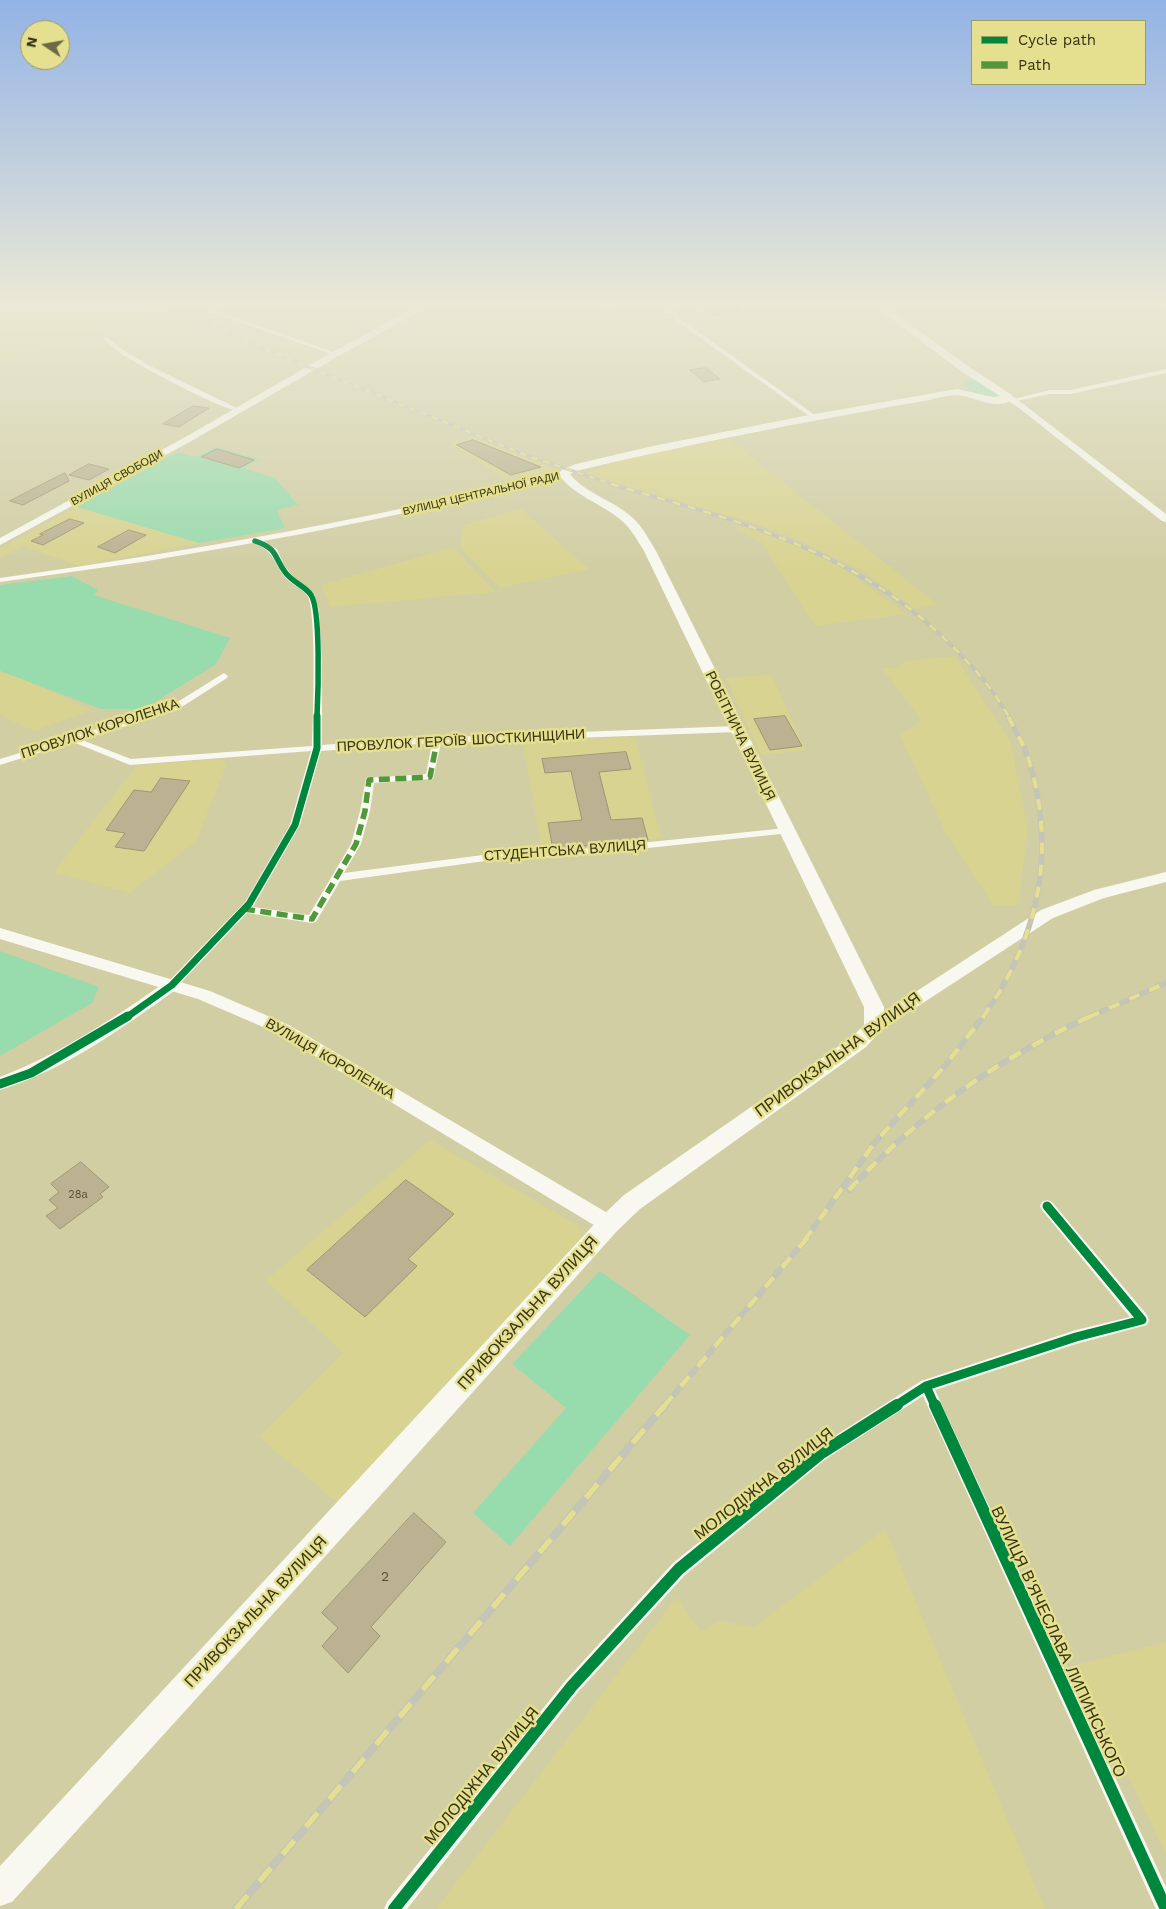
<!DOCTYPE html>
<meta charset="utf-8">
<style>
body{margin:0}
#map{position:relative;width:1166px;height:1909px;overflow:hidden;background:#d1cea4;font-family:"Work Sans",sans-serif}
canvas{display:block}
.legend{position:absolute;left:971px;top:20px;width:175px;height:65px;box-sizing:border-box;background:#e5df90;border:1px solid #9f9a5e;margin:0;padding:6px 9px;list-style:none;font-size:15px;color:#363312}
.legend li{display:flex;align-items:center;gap:10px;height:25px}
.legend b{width:25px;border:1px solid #9f9a5e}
.north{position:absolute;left:20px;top:20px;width:50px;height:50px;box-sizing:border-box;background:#e5df90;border:1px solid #9f9a5e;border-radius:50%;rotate:282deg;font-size:14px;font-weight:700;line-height:20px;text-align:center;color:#363312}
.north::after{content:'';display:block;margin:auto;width:18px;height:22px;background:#6c6945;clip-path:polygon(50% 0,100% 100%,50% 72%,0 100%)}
</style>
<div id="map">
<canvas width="1166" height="1909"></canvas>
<ul class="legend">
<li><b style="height:6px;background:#00873e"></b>Cycle path</li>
<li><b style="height:6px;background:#50983a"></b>Path</li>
</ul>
<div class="north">N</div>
</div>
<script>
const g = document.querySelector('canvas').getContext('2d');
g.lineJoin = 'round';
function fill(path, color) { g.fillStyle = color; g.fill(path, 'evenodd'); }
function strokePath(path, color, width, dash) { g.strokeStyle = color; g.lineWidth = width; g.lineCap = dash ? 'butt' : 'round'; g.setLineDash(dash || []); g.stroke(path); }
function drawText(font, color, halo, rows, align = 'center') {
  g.font = font + ' "Work Sans",sans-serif'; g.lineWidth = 5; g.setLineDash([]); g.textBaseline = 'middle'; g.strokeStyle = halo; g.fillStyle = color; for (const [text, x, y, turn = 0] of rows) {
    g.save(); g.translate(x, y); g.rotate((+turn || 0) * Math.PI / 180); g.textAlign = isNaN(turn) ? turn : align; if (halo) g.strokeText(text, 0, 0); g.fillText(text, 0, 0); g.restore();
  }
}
fill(new Path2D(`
 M0 305H177L176 308 0 361Z
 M472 437 555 469 506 479 451 444Z
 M727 438 938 605 915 609 861 570 796 539 754 523 583 474 624 460Z
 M77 507 199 543 78 566 24 546 0 558V549Z
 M521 509 589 569 500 588 460 547 463 525Z
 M743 526 783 540 842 568 907 614 815 626 762 543 736 529Z
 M453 547 495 592 330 607 322 585Z
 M955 656 1010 741 1028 830 1018 905H993L946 833 900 735 922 721 882 668H898L905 661Z
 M0 669 92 710 34 731 0 715Z
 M771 674 806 750 761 755 726 678Z
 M635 737 661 838 542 851 523 742Z
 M220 759 227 764 196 841 130 893 54 872 136 766Z
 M430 1140 579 1226 581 1239 337 1502 259 1437 343 1353 266 1280Z
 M885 1529 1045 1909H436L677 1597 700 1631 719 1621 754 1627Z
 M1166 1642V1855L1076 1665Z`), '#d8d390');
fill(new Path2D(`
 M638 307 646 313 611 318 604 312Z
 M975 377 1002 396C990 398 972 396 964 386V381Z
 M216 447 259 459 243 468 275 478 298 505 277 510 285 528 199 543 77 507 177 452 196 457Z
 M72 576 98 590 94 595 230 638 216 664 144 709H101L0 671V585Z
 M0 951 99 987 92 1003 0 1056Z
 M600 1271 690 1335 510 1546 473 1513 566 1408 512 1364Z`), '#98dbad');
const building = new Path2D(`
 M696 305H742L743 311 714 315Z
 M706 368 719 378 720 379 704 382 690 370Z
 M193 406 209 408 179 427 163 424Z
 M473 440 541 467 511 475 457 445Z
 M217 449 254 460 239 468 202 457Z
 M89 464 109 469 89 480 69 475Z
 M65 473 69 481 23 505 10 501Z
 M70 519 84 523 43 545 31 541 43 535 40 534Z
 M129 530 146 535 115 553 98 547Z
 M785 716 802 746 770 750 754 719Z
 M626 752 631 769 599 772 611 820 642 818 648 840 553 849 548 823 582 820 571 771 545 773 542 759Z
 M161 778 190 781 144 851 115 847 125 833 106 830 134 790 151 792Z
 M81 1162 109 1187 100 1194 103 1197 60 1229 46 1216 58 1208 49 1200 59 1192 51 1184Z
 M406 1180 454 1214 408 1259 417 1266 365 1317 307 1270Z
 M414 1513 446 1542 371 1627 380 1636 348 1673 322 1646 338 1628 322 1613Z`);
fill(building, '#bab291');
strokePath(building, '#9e9675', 1);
fill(new Path2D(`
 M205 305H210L212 309 339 354 334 355 208 311Z
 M664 305H669L682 320 816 416V418H812L678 322Z
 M106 336 123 350 152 367 241 410C231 416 135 363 120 353 114 349 108 344 103 338Z
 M1166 369V373L1071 394H1050L1012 402 1009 400 1050 390H1071Z
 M564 472 567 474 566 475C466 500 365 523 263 541L277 549 284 565 294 578 315 595 319 611 322 662V745L397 739 736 726 741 729 736 732 441 743 433 779 374 783 370 811 361 844 344 873 529 849 553 852 786 828 791 831 790 833 553 858 529 855 340 881 316 922 312 923 247 913 176 988H168L166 985 168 982 245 902 290 825 311 751 130 765 73 742 0 765V759L171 706 224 673 228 676 227 678 177 710 82 740 131 759 312 746C313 722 317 609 307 595 300 587 290 584 283 575 272 559 274 551 253 543L142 562 0 582V578C190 552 378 517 564 472ZM432 743 426 774 366 778 360 811 351 844 309 915 253 907 300 825 321 751Z
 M1047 1200 1052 1202 1147 1315 1149 1320 1147 1325 1076 1344 935 1390 1166 1887V1909H1156L923 1396 826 1459 685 1575 578 1692 407 1909H384L387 1902 566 1680 673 1563 814 1449 921 1381 1076 1330 1130 1317 1042 1210 1040 1206 1042 1202Z`), '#f8f8f1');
fill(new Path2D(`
 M1005 395H1011L1026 406 1019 408 1005 399Z
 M172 980 177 981 180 985 177 989C122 1028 65 1070 0 1090V1077C60 1054 114 1018 167 981Z`), '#f8f8f1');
fill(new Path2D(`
 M421 305 430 306 335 358 195 439 0 545V538L189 435 329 354Z
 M1022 403 1166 514V522L1162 521 1019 408 1017 406Z
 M1166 872V882L1104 898 1053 918 880 1031 874 1033 868 1031 865 1027 868 1023 1041 910 1094 890Z
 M0 928 210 991 289 1025 616 1218 619 1224 616 1230 609 1232 602 1230 277 1033 198 999 0 939Z`), '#f8f8f1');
fill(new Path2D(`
 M873 305H883L969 367 1012 395V399C999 412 973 396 957 395 947 395 934 399 924 401 808 421 694 443 580 470L570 474C585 493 610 499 628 514 641 523 648 538 656 551L884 1007V1027L866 1047 640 1209 617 1231 387 1488 12 1902 0 1906V1866L601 1217 624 1195 852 1037 864 1025V1007L644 551C637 540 631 528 621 520 601 503 574 496 558 474L563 469 576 464 653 446 804 416 957 389 993 397 1000 396 961 371Z`), '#f8f8f1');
const railFar4 = new Path2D(`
 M195 305 210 322 244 341 531 457 615 485`);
const railFar3 = new Path2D(`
 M611 484C739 522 857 549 955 649 975 669 995 692 1009 717`);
const railFar2 = new Path2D(`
 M983 1017C1037 941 1057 855 1030 764 1026 748 1015 731 1008 716
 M1089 1017 1166 983`);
const railFar1 = new Path2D(`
 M849 1190C921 1113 996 1060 1091 1016
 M804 1241 876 1141 944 1067 984 1016
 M664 1406 808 1237`);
const rail = new Path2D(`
 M236 1909 665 1405`);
strokePath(railFar4, '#c4c4b7', 3);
strokePath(railFar3, '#c4c4b7', 4);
strokePath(railFar2, '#c4c4b7', 5.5);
strokePath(railFar1, '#c4c4b7', 6);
strokePath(rail, '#c4c4b7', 8);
strokePath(railFar4, '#e5df90', 2, [6]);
strokePath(railFar3, '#e5df90', 2.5, [8]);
strokePath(railFar2, '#e5df90', 4, [11]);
strokePath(railFar1, '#e5df90', 4.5, [13]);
strokePath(rail, '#e5df90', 5.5, [18]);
strokePath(new Path2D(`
 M244 909 312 919 356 844 365 811 369 780 430 777 437 741`), '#50983a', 5.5, [11, 5.5]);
strokePath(new Path2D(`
 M255 541C278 549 273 555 285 572 292 582 306 587 311 595 321 609 318 696 317 717`), '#00873e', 5.5);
strokePath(new Path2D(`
 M127 1017 172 985 249 904 295 825 317 748V716`), '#00873e', 7);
strokePath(new Path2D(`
 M0 1084 31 1073 128 1016
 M926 1386 935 1406
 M895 1406 926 1386 1076 1337 1142 1320 1047 1206`), '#00873e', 9);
strokePath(new Path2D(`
 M935 1405 1166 1909
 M394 1909 572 1686 679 1569 820 1454 897 1405`), '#00873e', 12);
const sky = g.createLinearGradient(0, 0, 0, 573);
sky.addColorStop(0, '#93b3e6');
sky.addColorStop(0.53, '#eae9d6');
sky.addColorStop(1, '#eae9d600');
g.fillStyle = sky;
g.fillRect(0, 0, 1166, 573);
drawText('11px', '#363312', '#e5df90', [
 ["ВУЛИЦЯ СВОБОДИ",117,478,-29],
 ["ВУЛИЦЯ ЦЕНТРАЛЬНОЇ РАДИ",481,494,-13]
]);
drawText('11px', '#575332', null, [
 ["28а",78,1195]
]);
drawText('14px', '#363312', '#e5df90', [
 ["ПРОВУЛОК КОРОЛЕНКА",100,729,-18],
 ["РОБІТНИЧА ВУЛИЦЯ",740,736,64],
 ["ПРОВУЛОК ГЕРОЇВ ШОСТКИНЩИНИ",461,741,-3],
 ["СТУДЕНТСЬКА ВУЛИЦЯ",565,851,-4],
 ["ВУЛИЦЯ КОРОЛЕНКА",330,1059,30]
]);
drawText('14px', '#575332', null, [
 ["2",385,1577]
]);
drawText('16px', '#363312', '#e5df90', [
 ["ПРИВОКЗАЛЬНА ВУЛИЦЯ",838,1055,-36],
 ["ПРИВОКЗАЛЬНА ВУЛИЦЯ",528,1313,-48],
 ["МОЛОДІЖНА ВУЛИЦЯ",764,1484,-38],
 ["ПРИВОКЗАЛЬНА ВУЛИЦЯ",256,1612,-47],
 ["ВУЛИЦЯ В'ЯЧЕСЛАВА ЛИПИНСЬКОГО",1058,1642,65],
 ["МОЛОДІЖНА ВУЛИЦЯ",482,1776,-51]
]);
</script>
